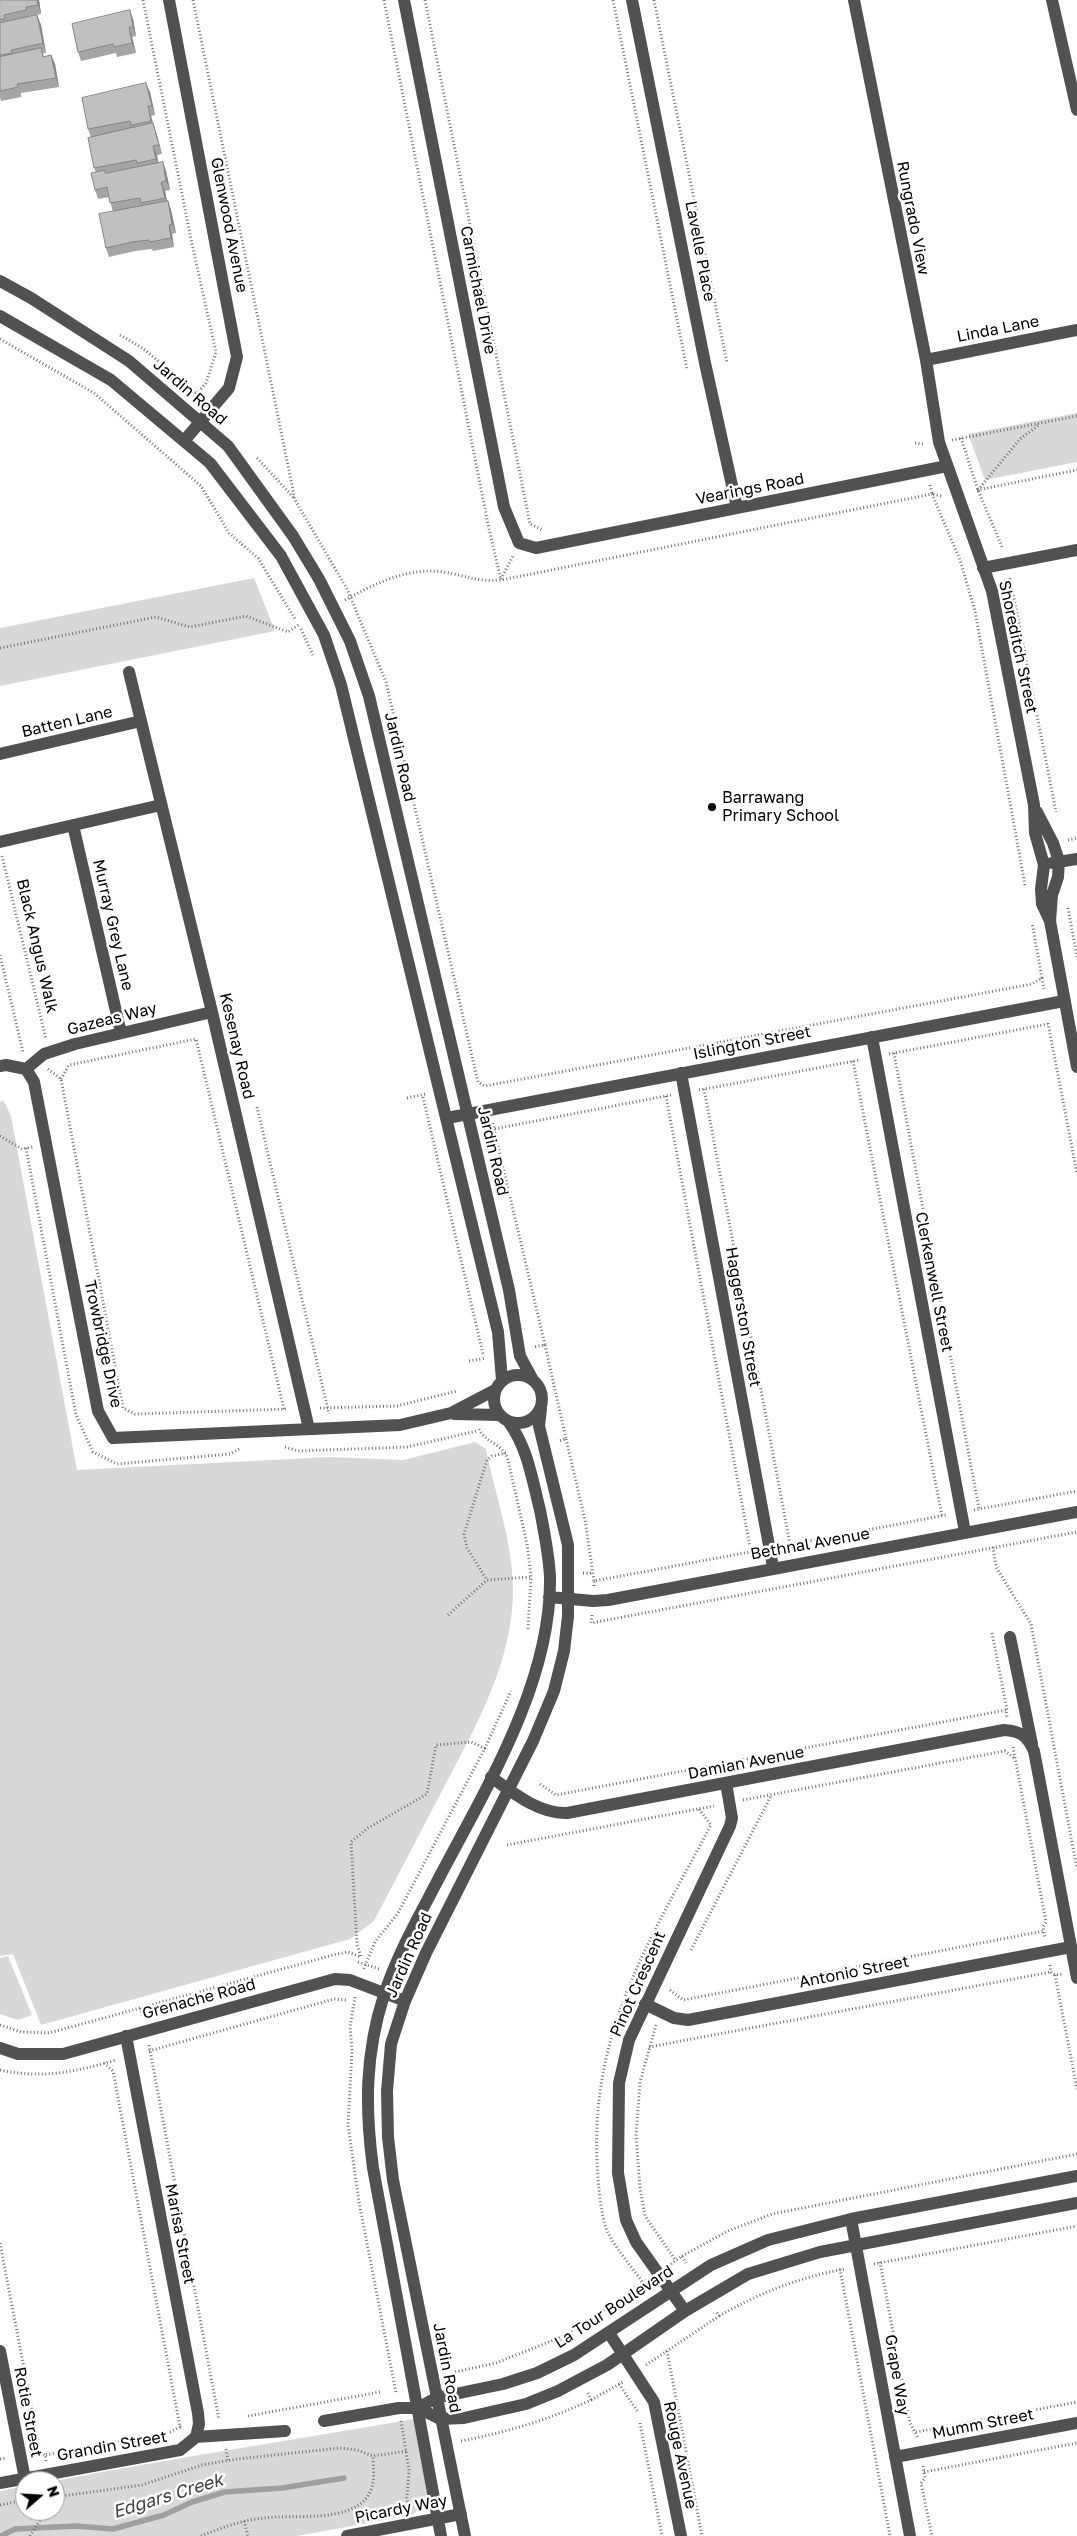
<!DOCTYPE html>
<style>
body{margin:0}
#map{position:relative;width:1077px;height:2536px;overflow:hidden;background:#fff;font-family:"Golos Text",sans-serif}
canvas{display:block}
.north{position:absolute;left:15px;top:2471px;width:50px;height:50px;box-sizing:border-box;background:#fff;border:1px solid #999;border-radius:50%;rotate:71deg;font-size:14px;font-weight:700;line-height:20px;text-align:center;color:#000}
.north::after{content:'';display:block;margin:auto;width:18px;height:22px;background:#000;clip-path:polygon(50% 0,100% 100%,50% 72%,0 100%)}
</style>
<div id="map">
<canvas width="1077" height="2536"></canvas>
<div class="north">N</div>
</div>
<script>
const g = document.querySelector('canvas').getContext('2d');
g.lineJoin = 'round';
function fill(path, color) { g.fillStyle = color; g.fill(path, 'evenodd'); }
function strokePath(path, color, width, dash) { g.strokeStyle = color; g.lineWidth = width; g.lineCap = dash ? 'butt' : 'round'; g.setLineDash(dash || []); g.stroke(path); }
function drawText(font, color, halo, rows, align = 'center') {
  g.font = font + ' "Golos Text",sans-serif'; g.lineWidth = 5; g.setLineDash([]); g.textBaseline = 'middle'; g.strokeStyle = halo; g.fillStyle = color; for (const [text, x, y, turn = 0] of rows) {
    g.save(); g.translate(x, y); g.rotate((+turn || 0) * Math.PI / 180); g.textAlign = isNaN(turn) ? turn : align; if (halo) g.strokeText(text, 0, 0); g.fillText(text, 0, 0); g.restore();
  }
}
fill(new Path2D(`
 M1077 413V462L985 480 968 434Z
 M254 578 275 631 0 686V628Z
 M4 1101 11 1116 77 1470 330 1457 403 1460 475 1442 486 1449C495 1494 512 1540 513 1587 514 1660 476 1726 443 1789 420 1833 397 1877 374 1921L350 1939 41 2025 13 1954 0 1956V1102Z
 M8 1956 32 2015 18 2020 0 2014V1958Z
 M414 2419 428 2497 424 2505 412 2515 297 2536H0V2491L25 2486V2511H55L54 2481C174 2458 294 2440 414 2419Z`), '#d8d8d8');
strokePath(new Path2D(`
 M1 2536 15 2529 76 2526 113 2529 164 2515 192 2502 225 2492 282 2488 344 2478`), '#9f9f9f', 5.5);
strokePath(new Path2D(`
 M143 0 192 244 216 352 206 383 193 398
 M193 0 295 500 347 589 386 682 478 1082 485 1086 1032 984 1042 978 1032 923
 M384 0 489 529 501 580
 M425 0 530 524 543 530
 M613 0 687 369
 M654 0 727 363
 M120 335 144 349 202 398
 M0 339 94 393 201 486 229 533 258 558 295 619
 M961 438 978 490 1003 549
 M952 440 1077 416
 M915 443 924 444
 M257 458 295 499
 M930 485 932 494 942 496
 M977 490 1077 470
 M978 490 1020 439 1040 424
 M1010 578 1056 812
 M501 579 513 556
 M345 600C376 583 408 567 444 572 468 576 475 582 501 580L932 494 960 560 975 611 1025 885
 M301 629 313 655
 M0 648 156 617 190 627 246 616 288 632 300 624
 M1068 840 1077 838
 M2 856 46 1039
 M1068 908 1077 957
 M0 955 23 1052
 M1042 978 1044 989
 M1048 1023 1077 1174
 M894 1053 979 1509
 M889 1054 1048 1024
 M853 1061 942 1516
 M48 1069 61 1079 123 1408 135 1414 288 1409
 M61 1079 69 1065 196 1039 284 1409
 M704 1089 790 1544
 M699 1090 860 1060
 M666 1096 751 1552
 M423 1097 483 1354
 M407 1098 426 1094
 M257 1107 329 1414
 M493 1123 494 1129 671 1095
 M494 1129 545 1345 533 1347
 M0 1136 22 1149 33 1147
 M26 1148 76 1415 93 1452 117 1464 230 1454 241 1448
 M545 1345 566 1439 559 1441
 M469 1361 486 1358
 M320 1408 397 1406 457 1391
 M479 1429C485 1443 503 1443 508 1460L527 1544 531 1577 528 1629
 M566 1439 585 1520 594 1581
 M285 1447 298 1451 407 1447 477 1431
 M506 1453 492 1456 487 1460 464 1534 467 1548 487 1580 532 1577
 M974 1510 1077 1491
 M783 1546 946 1515
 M993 1547 996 1567 1031 1624 1077 1869
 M583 1573H593
 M594 1586V1581L755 1551
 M448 1615 487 1580
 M592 1615 591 1623 1077 1532
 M992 1633 1007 1710
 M1013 1747 1046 1922 1043 1927 1045 1937
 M540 1784 556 1795 1006 1710 1007 1717
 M743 1800 1005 1751 1014 1758
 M507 1845 714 1806
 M691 1950 771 1796
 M361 1956 357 1945 351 1842 368 1828 427 1794 436 1745 471 1742 486 1749
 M358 1962 379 1969
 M1050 1965 1051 1972 1055 1975 1062 1974
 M364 1969 375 1942 398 1913 485 1748 511 1691
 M1055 1975 1077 2089
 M670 1990 683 2000 1044 1931
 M355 1997 350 2027 352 2050 348 2125 359 2202 396 2393
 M140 2008 143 2017
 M0 2025 21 2032 49 2033 337 1954 348 1952 361 1957
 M656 2025 640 2082 636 2136 640 2188 645 2216 676 2261
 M149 2045 219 2420
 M649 2047 1051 1972
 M149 2051 334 1999 346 2000
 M104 2063 113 2071 180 2427H183
 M0 2070C43 2079 75 2072 116 2060
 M0 2243 40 2452 45 2455
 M682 2256 728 2231 772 2214 1077 2154
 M880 2262 910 2423 918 2438
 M671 2264 682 2256 686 2263
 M874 2264 1077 2226
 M840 2269 890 2536
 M647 2280 643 2283C632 2267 617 2250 608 2233 600 2214 598 2182 597 2162 591 2029 651 1938 711 1825L699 1809
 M719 2316C759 2293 800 2277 845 2269
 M559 2338 592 2319 642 2283
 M667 2351 702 2536
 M646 2365 719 2316 716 2311
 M455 2372 496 2363 559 2338 562 2343
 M619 2384 638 2412
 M591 2400 623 2382
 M248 2416 380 2392
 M401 2421 409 2470 407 2498 409 2509
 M640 2423 662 2536
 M916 2432 1077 2402
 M461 2441C507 2432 548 2420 591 2400L587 2391
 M226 2449 228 2460
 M0 2459 7 2458
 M46 2461 45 2455 170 2432 180 2427
 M923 2466 925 2478 921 2483 932 2536
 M924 2472 1077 2443
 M55 2497 142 2485 202 2465 237 2459 340 2448 357 2450 373 2456 408 2451
 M0 2505 25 2500
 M244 2521 248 2536
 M30 2536 46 2511
 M201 2536C221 2528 242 2520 264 2518 292 2514 352 2524 369 2494 376 2483 373 2468 373 2456`), '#737373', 3, [1, 2.5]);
strokePath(new Path2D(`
 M169 0 237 357 229 388 184 441
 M404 0 504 507 519 543 536 548 947 466
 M632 0 705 363 737 508
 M854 0 926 360 939 442 992 591 1034 805 1035 833 1044 865 1041 889 1042 904 1050 921 1077 1067
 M1052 0 1077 110
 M0 281 31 298 129 361 228 446 293 536 319 579 350 641 369 696 509 1290 520 1356 533 1380
 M0 316 111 380 210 463 281 556 324 635 341 685 498 1332 502 1380
 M926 360 1077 330
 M983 568 1077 550
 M129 672 212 1012 309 1429
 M0 754 141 721
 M1037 812 1053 843 1059 861 1058 877 1052 895 1050 921
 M73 825 121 1033
 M0 842 161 805
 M1052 863 1077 859
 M872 1037 965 1532
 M0 1066 6 1065 26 1069 34 1082 98 1411 113 1438 400 1425 451 1413 495 1390
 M26 1069 44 1054 75 1044 212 1012
 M681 1073 773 1567
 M447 1118 1064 1001
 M494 1399a24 24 0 1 1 48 0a24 24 0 1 1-48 0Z
 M454 1414 500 1415
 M549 1597 593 1601 608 1600 1077 1512
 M1010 1637 1032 1744
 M491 1777C513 1793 539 1814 567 1813L1004 1730C1021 1731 1027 1736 1034 1751L1077 1978
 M645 2004 674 2018 688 2020 1071 1947
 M126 2036 198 2413 199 2424 196 2437
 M0 2048 18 2054H63L335 1979 350 1980 405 2001
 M851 2219 910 2536
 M685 2311 636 2242 626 2220 618 2173 619 2083 629 2040 730 1826 732 1818 726 1783
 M609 2333 654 2402 681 2536
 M0 2351 25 2479
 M418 2408 440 2419 464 2418 526 2404 558 2391 607 2365 685 2311 748 2274 820 2252 1077 2203
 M324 2421 399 2408H418L436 2398 503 2384 537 2373 574 2355 711 2265 768 2240 851 2219 1077 2176
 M895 2457 1077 2423
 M0 2483 180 2450 196 2437 285 2431
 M347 2536 461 2514
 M441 2536 373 2168C365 2108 365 2054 384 1995 395 1961 412 1929 429 1897 478 1801 552 1688 550 1577 549 1555 544 1531 540 1510 532 1479 528 1448 508 1421
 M465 2536 393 2180 388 2137 387 2091 391 2044 405 2001 426 1953 533 1741 554 1691 564 1651 568 1616V1545L539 1426 541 1409`), '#515151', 12);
fill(new Path2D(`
 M0 0H39L41 14 29 16V17L37 15 41 25 46 53H43L44 57 51 55 55 64 59 87 21 93V97L1 101 0 97Z
 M133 19 136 36 132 37 136 53 117 57 116 53 81 61 78 52Z
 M150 92 155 115 151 116 153 123 156 132 162 154 157 155 158 163 166 171 170 190 165 191 167 201H168L171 210 176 233 172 234 174 247 153 251 152 249 135 251 109 257 106 248 113 212 109 197 98 199 95 190 96 172 94 168 91 137 88 129Z`), '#a5a5a5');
fill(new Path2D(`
 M37 0H39L41 14 38 5Z
 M130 10 133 19 136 36 133 27Z
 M37 15 41 25 46 53 43 43Z
 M129 27 132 37 136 53 132 43Z
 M51 55 55 64 59 87 56 78Z
 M146 83 150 92 155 115 152 106Z
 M148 106 151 116 154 130 151 121Z
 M153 123 156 132 162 154 159 145Z
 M153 146 157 155 159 169 156 159Z
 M163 162 166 171 170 190 166 181Z
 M161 182 165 191 168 207 165 198Z
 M168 201 171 210 176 233 172 224Z
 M169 225 172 234 174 247 171 238Z`), '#868686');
const building = new Path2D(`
 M0 0H37L38 5 26 7V10L4 15 5 19H0Z
 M130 10 133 27H129L132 43 114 47 113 44 78 52 72 24Z
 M37 15 43 43 11 50 12 53 0 55V23Z
 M41 48 43 57 51 55 56 78 17 84 18 87 0 91V57Z
 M146 83 152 106H148L151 121 131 125 130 121 88 129 82 98Z
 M153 123 159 145 153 146 156 159 137 163 136 160 94 168 88 138Z
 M163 162 166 181 161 182 165 198 141 203 140 198 110 203 107 187 95 190 91 173 105 170V173Z
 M168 201 172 224 169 225 171 238 150 242 149 240 132 242 106 248 99 214Z`);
fill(building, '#c0c0c0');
strokePath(building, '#868686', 1);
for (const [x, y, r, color] of [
 [712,807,5,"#000"]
]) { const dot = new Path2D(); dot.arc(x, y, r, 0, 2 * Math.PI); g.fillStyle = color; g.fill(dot); strokePath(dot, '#fff', 2); }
drawText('16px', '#000', '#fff', [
 ["Rungrado View",913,218,79],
 ["Glenwood Avenue",229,225,79],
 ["Lavelle Place",700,251,79],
 ["Carmichael Drive",478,290,79],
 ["Linda Lane",998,329,-11],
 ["Jardin Road",190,392,41],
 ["Vearings Road",750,489,-11],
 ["Shoreditch Street",1018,647,78],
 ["Batten Lane",67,722,-13],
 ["Jardin Road",400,757,77],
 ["Murray Grey Lane",113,925,77],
 ["Black Angus Walk",37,946,77],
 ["Gazeas Way",112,1019,-14],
 ["Islington Street",752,1043,-11],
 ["Kesenay Road",237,1046,77],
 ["Jardin Road",493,1151,77],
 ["Clerkenwell Street",934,1282,79],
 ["Haggerston Street",743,1317,80],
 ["Trowbridge Drive",103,1344,78],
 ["Bethnal Avenue",810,1544,-10],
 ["Damian Avenue",746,1763,-11],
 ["Jardin Road",409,1955,-66],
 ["Antonio Street",854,1972,-11],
 ["Pinot Crescent",638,1984,-66],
 ["Grenache Road",199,1999,-15],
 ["Marisa Street",180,2234,79],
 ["La Tour Boulevard",614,2307,-33],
 ["Jardin Road",447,2368,79],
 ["Grape Way",897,2375,80],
 ["Rotie Street",28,2412,79],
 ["Mumm Street",983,2424,-11],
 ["Grandin Street",112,2446,-10],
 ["Rouge Avenue",680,2455,78],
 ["Picardy Way",401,2509,-11]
]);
drawText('16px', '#000', '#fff', [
 ["Barrawang",722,798],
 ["Primary School",722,816]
], 'left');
drawText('italic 18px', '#404040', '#fff', [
 ["Edgars Creek",168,2496,-17]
]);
</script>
